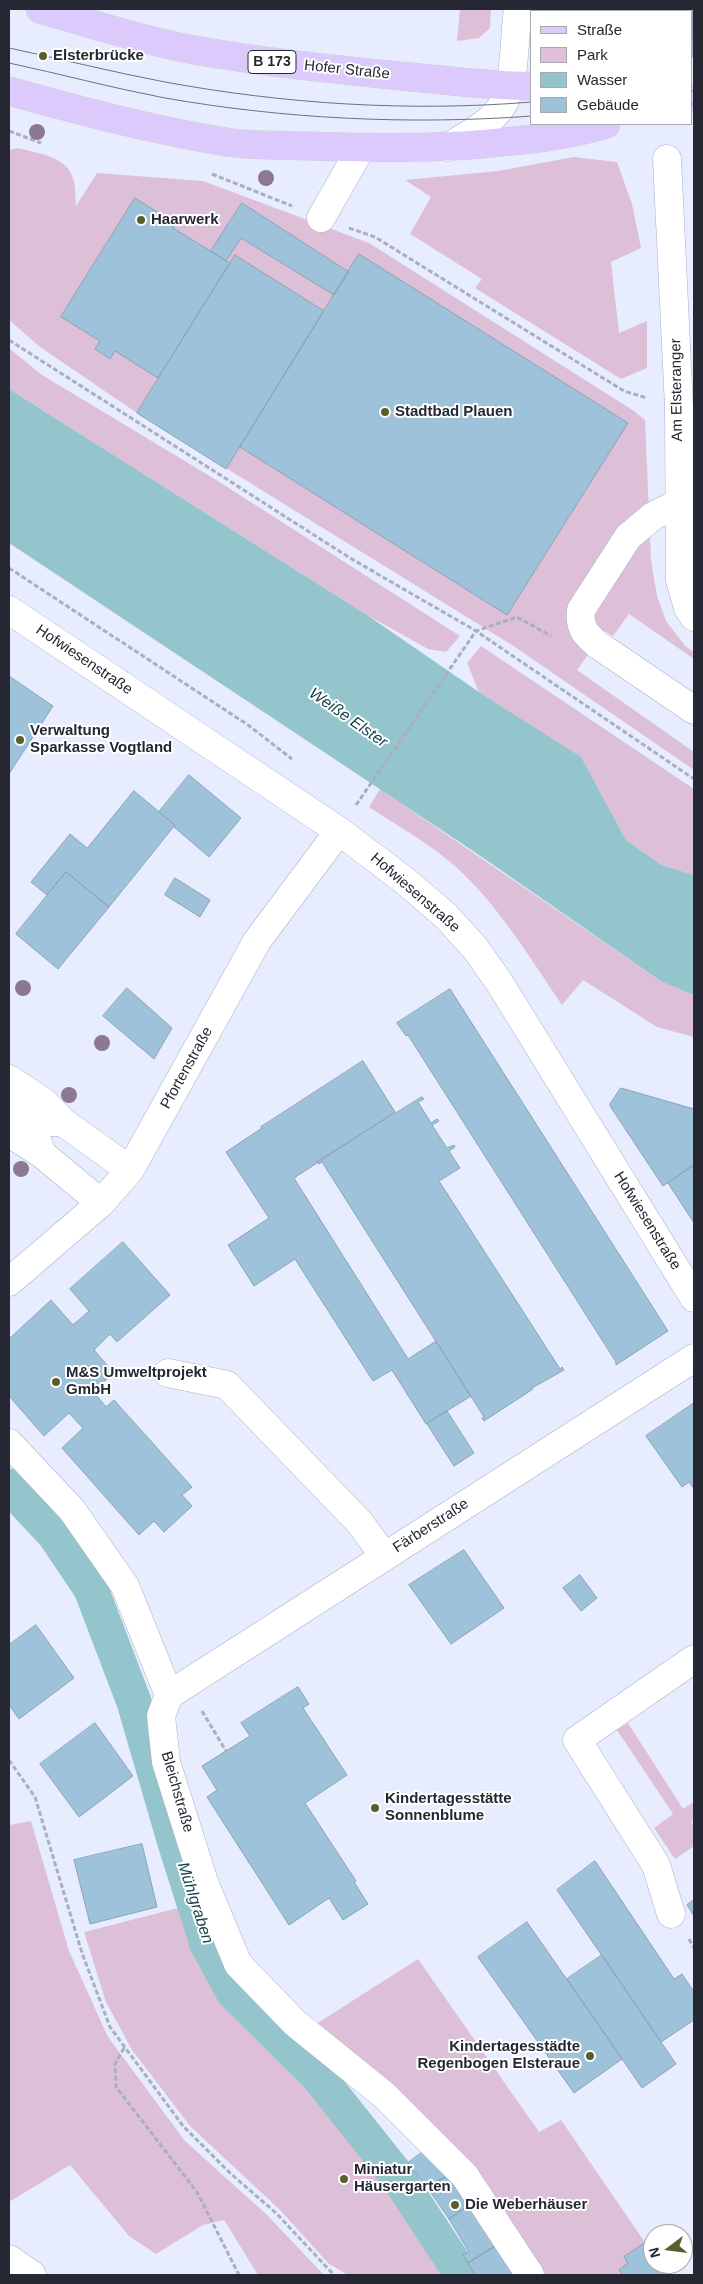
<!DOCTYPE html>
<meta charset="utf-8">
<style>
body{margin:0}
#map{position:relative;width:703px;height:2284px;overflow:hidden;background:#e7edfe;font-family:Helvetica,sans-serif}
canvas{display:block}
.frame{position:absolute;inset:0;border:10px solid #252832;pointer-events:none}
.legend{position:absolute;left:530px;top:10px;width:162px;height:115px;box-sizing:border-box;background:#fff;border:1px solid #a8a9ad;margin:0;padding:6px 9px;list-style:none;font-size:15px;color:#252832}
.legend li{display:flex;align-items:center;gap:10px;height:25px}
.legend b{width:25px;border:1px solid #a8a9ad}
.north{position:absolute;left:643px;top:2224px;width:50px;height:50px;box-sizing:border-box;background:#fff;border:1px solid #a8a9ad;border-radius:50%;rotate:255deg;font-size:14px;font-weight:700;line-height:20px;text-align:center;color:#252832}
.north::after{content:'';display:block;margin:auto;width:18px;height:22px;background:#585e2c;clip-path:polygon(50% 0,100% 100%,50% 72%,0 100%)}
</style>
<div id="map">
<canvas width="703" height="2284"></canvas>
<div class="frame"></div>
<ul class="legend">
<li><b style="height:6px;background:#ddcafd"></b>Straße</li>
<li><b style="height:14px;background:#ddc0d7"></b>Park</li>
<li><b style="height:14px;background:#95c5cc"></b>Wasser</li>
<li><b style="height:14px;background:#9fc2db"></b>Gebäude</li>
</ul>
<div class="north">N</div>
</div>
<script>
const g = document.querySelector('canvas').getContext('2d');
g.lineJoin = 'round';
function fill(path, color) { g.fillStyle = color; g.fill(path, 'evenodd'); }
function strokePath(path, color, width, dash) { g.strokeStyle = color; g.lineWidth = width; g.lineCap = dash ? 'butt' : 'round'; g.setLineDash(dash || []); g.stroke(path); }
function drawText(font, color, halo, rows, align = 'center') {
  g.font = font + ' Helvetica,sans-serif'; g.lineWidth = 4; g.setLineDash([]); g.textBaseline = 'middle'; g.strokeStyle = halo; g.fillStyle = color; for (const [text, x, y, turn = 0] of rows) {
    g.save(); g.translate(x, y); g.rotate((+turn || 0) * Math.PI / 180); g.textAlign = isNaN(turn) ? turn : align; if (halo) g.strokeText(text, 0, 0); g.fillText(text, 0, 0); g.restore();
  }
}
fill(new Path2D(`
 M460 9H491L490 28 479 38 457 41Z
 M18 148C39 154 69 156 74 182 76 190 75 198 76 206L97 173 203 181 369 243 634 411 645 420 651 560 657 596 666 621 685 646 694 652V659L629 614 613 636 605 631 577 670 694 752V770L512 645 137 413 40 347 9 320V150Z
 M574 157 617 162 632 204 641 248 611 262 619 333 647 321V368L621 379 475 288 482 279 410 234 431 197 405 180 498 171Z
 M9 348 42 375 218 481 460 636 446 652 428 649 367 615 9 389Z
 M481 646 694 789V875L662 865 626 840 581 758 479 692 467 663Z
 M380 789 662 982 694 995V1037L657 1027 583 980 562 1005C525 951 490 890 436 851 415 835 391 822 369 807Z
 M628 1723 683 1809 694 1802V1819L691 1822 694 1826V1846L675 1859 654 1828 673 1814 617 1730Z
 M31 1821 69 1951 108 2037 185 2141 267 2215 324 2275H258L224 2220 203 2225 156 2254 129 2236 70 2165 9 2202V1825Z
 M182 1907 208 1971 248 2023 313 2086 405 2203 452 2275H348L329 2264 280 2210 190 2126 132 2050 106 2002 84 1932Z
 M418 1959 539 2132 561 2120 653 2254V2264H660L668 2275H536L313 2026Z`), '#ddc0d7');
fill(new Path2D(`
 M9 389 367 615 479 692 581 757 626 840 662 865 694 875V995L662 982 476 853 9 543Z`), '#95c5cc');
strokePath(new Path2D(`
 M9 1486 54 1534 91 1589 134 1702 175 1843 207 1944 233 1992 317 2075 395 2173 462 2275`), '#95c5cc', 35);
const building = new Path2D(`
 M609 9H637L638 11H610Z
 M637 9H692L694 57H692V11H638Z
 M135 198 176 224 173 228 230 263 158 378 115 351 110 359 95 349 100 341 61 317Z
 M242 203 349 272 334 295 241 238 226 261 211 251Z
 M359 254 628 423 507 615 240 447Z
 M235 255 324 311 226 469 137 413Z
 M9 676 53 706 9 774Z
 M189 775 241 818 209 857 174 827 175 825 159 812Z
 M134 791 175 825 109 907 66 872 47 895 31 882 70 834 87 848Z
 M66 872 109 907 58 969 16 934Z
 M175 878 210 900 200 917 165 895Z
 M127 988 172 1028 154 1059 103 1016Z
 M450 989 668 1331 616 1365V1362L408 1035 406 1036 397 1023Z
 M363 1061 395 1112 294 1178 408 1359 436 1341 471 1396 426 1424 392 1370 373 1381 295 1259 254 1286 228 1245 269 1218 226 1152 262 1128 261 1127Z
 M621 1088 694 1109V1165L663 1186 610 1106V1104Z
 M422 1097 424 1099 418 1102 431 1123 437 1119 439 1121 432 1125 447 1148 454 1145 455 1147 449 1151 460 1168 439 1181 560 1369 562 1367 564 1370 532 1388 533 1389 484 1421 482 1418 484 1417 322 1162 319 1164 317 1162Z
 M694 1165V1223L668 1183Z
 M123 1242 170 1295 117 1342 110 1334 94 1350 114 1373 93 1391 106 1407 114 1400 192 1487 182 1495 192 1506 164 1532 154 1521 139 1535 62 1448 83 1428 69 1413 44 1436 9 1396V1339L51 1300 73 1325 89 1311 70 1289Z
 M694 1403V1489L689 1482 682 1487 646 1436Z
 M447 1411 474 1453 454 1466 427 1424Z
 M464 1550 504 1608 451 1644 409 1585Z
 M580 1575 597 1598 581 1611 563 1588Z
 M36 1625 74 1678 19 1719 9 1705V1645Z
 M298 1687 309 1704 303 1708 347 1775 305 1803 356 1881 354 1882 368 1904 343 1920 329 1898 289 1925 207 1797 217 1790 202 1766 250 1736 241 1723Z
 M95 1723 133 1776 79 1817 40 1764Z
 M142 1844 157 1907 90 1924 74 1860Z
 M595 1861 674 1979 682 1974 694 1992V2020L661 2042 557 1890Z
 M694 1900V1916L687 1905Z
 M527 1922 622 2059 574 2093 478 1957Z
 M602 1955 676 2064 642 2088 567 1979Z
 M429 2147 453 2173 427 2187 408 2163Z
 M453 2173 473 2203 449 2219 427 2187Z
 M473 2203 499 2244 468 2263 463 2255 469 2252 449 2219Z
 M645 2243 653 2254V2264H660L668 2275H623L619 2270 628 2263 624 2257Z
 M499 2244 517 2275H475L468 2263Z`);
fill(building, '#9fc2db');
strokePath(building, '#8aa3b5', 1);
const minor = new Path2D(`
 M448 147C466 136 492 123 503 104 516 83 514 34 518 9
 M667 159 679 407 680 580 688 608 694 617
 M321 218 361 148
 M679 503 653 516 628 537 581 610C579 628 585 634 598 645L694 710
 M9 610 339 831 404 880 446 916 475 948 499 982 694 1298
 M9 1079 45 1103 63 1122
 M9 1109 30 1122H63L130 1170
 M30 1122 42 1154 101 1203
 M9 1133 42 1154
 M9 1282 101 1203 130 1170 257 941 339 831
 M168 1373 227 1385 360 1523 384 1556
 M9 1443 72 1510 125 1586 169 1695 161 1716 166 1762 204 1882 238 1964 295 2023 384 2095 465 2176 530 2275
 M169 1695 694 1358
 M671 1914 656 1865 577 1740 694 1659
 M9 2259 32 2275`);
const major = new Path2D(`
 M40 9C91 24 142 40 194 50 262 62 331 69 400 76 444 80 487 86 532 86
 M9 91C81 111 152 130 226 142 253 146 282 145 309 146 367 148 425 149 483 144 525 140 565 137 606 124
 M692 98H694`);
strokePath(minor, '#a8b0ca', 29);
strokePath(major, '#cfd0d2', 29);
strokePath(new Path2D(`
 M9 131 41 143
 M212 174 292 206
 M349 228 375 237 624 391 647 398
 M9 340 350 558 476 631 694 779
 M9 568 248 725 292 759
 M356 805 476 631 517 617 551 636
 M114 1373H138
 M202 1711 226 1751
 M9 1760 35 1797 82 1953 110 2027 183 2126 230 2173 276 2213 334 2275
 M689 1939 694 1948
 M124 2048 115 2064 116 2087 197 2192 239 2275`), '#aaafbe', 3, [5, 2.5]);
strokePath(minor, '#fff', 28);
strokePath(major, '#ddcafd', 28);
strokePath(new Path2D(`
 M9 48C61 59 112 72 165 82 285 104 409 112 532 102
 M9 63C61 74 112 88 165 98 285 119 410 125 532 116
 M692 91H694
 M692 104H694`), '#6d717e', 1);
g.fillStyle = '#8c7893';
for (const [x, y] of [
 [37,132],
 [266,178],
 [23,988],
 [102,1043],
 [69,1095],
 [21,1169]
]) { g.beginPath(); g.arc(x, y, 8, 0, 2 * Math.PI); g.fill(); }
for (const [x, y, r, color] of [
 [43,56,5,"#585e2c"],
 [141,220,5,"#585e2c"],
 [385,412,5,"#585e2c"],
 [20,740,5,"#585e2c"],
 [56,1382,5,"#585e2c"],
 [375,1808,5,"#585e2c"],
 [590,2056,5,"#585e2c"],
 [344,2179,5,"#585e2c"],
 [455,2205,5,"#585e2c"]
]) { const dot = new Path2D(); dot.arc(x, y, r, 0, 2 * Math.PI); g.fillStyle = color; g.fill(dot); strokePath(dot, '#fff', 2); }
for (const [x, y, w] of [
 [272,62,48]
]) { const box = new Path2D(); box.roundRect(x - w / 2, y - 11.5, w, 23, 4); g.fillStyle = '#fff'; g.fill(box); strokePath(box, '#252832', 1); }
drawText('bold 14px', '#252832', null, [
 ["B 173",272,62]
]);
drawText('bold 15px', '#252832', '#fff', [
 ["Elsterbrücke",53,56],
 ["Haarwerk",151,220],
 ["Stadtbad Plauen",395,412],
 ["Verwaltung",30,731],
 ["Sparkasse Vogtland",30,748],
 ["M&S Umweltprojekt",66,1373],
 ["GmbH",66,1390],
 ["Kindertagesstätte",385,1799],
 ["Sonnenblume",385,1816],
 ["Kindertagesstädte",580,2047,"right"],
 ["Regenbogen Elsteraue",580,2064,"right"],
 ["Miniatur",354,2170],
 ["Häusergarten",354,2187],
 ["Die Weberhäuser",465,2205]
], 'left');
drawText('15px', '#252832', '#fff', [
 ["Hofer Straße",347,70,6],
 ["Am Elsteranger",677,390,-91],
 ["Hofwiesenstraße",84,660,34],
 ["Hofwiesenstraße",415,893,41],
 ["Pfortenstraße",187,1068,-61],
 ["Hofwiesenstraße",647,1221,58],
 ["Färberstraße",431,1526,-33],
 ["Bleichstraße",177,1792,74]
]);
drawText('italic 16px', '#18444b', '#fff', [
 ["Weiße Elster",348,718,35],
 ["Mühlgraben",195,1903,72]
]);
</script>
